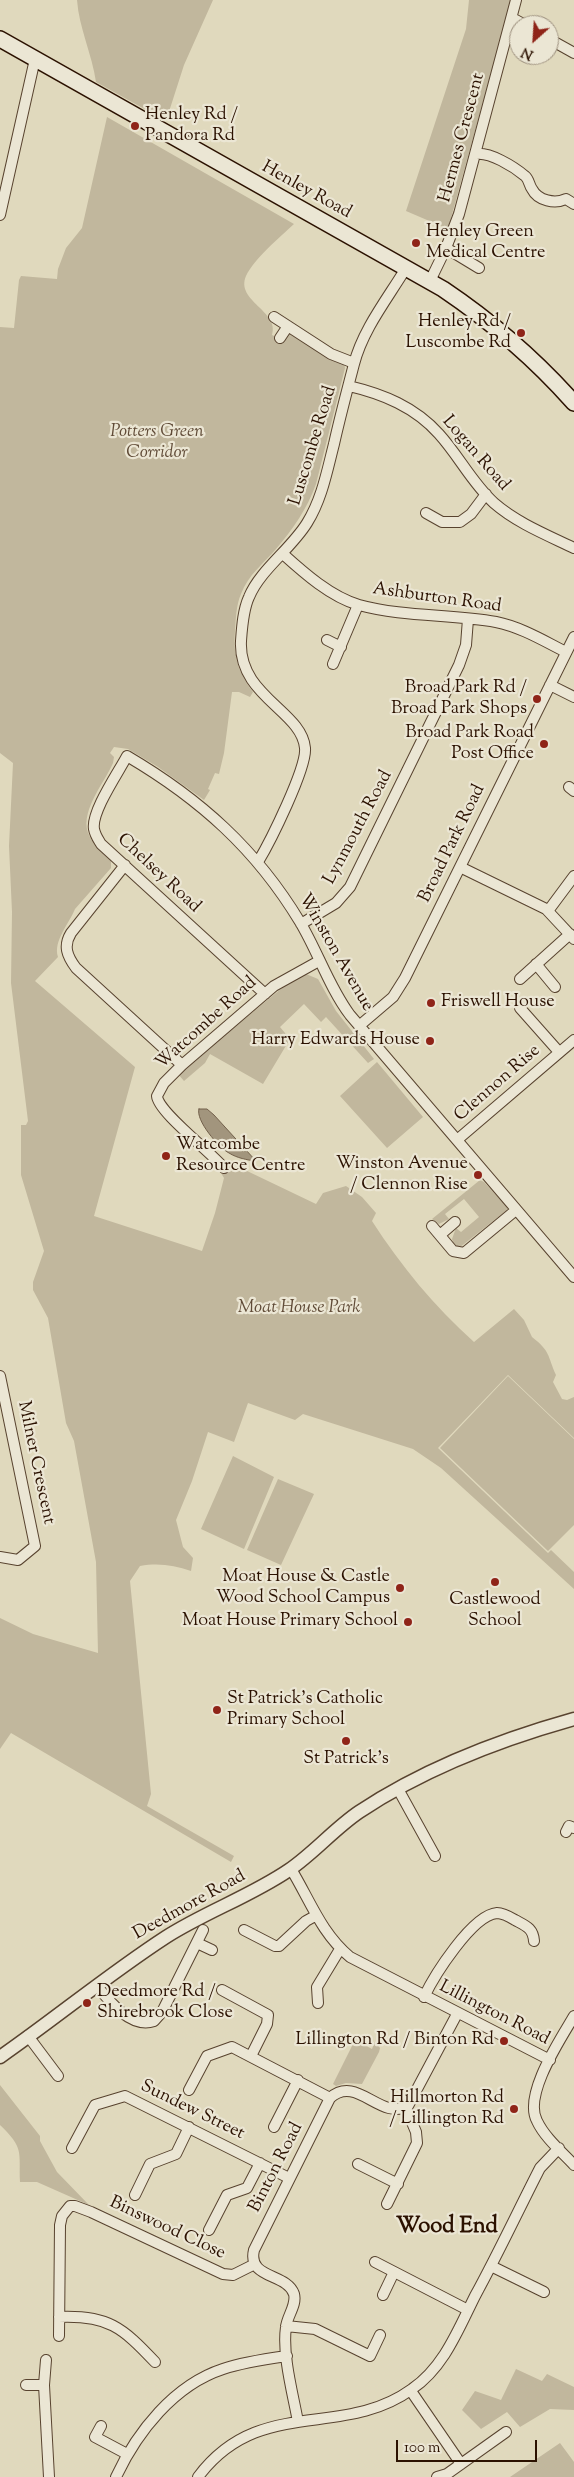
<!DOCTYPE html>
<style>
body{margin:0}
#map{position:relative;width:574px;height:2477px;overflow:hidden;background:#e0d9bd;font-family:"Sorts Mill Goudy",serif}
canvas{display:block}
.north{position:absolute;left:509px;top:15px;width:50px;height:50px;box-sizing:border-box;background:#ebe6d4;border:1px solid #9e917f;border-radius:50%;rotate:206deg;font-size:14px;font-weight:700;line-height:20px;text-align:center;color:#2b1100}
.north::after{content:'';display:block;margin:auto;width:18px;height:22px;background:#8f2418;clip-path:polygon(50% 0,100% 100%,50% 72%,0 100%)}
.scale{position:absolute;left:396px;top:2440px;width:141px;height:22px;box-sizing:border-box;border:2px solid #2b1100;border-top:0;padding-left:6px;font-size:15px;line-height:18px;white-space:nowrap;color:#2b1100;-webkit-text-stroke:4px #ebe6d4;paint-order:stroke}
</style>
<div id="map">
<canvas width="574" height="2477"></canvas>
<div class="north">N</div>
<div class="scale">100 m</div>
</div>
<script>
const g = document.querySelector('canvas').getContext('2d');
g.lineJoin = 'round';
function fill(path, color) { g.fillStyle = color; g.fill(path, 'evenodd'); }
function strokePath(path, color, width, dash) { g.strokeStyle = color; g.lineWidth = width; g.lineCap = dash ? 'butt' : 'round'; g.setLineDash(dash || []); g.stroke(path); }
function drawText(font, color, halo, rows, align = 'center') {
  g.font = font + ' "Sorts Mill Goudy",serif'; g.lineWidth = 4.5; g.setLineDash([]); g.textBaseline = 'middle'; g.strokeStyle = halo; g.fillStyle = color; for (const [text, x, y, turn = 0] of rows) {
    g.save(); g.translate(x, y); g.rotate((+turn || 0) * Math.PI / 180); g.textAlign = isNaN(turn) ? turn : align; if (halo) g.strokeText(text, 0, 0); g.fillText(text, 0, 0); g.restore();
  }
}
fill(new Path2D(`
 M77 0H213L184 65 166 121 96 82C92 54 79 28 77 0Z
 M469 0H511L448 229 406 211 466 29Z
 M107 117 294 224C280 237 254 259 246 276 235 301 280 311 272 335L280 339 287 334 293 333 344 364 345 368 316 484C307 509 293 529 276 549 264 563 248 575 241 594 236 605 236 619 235 631 233 656 238 672 253 692L250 697 239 692H232L224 753 219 774 215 773 208 789 210 790 204 800 158 767 128 749 114 747 110 753 114 757 113 763C104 784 77 814 90 837 95 846 104 852 111 860V868L75 909C69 924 53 941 58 957L35 981 135 1067 94 1216 202 1251 215 1213 224 1178 221 1173 230 1167 245 1170 316 1204 323 1193 346 1186 362 1197 376 1213 372 1221C401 1266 434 1306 474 1342L514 1309 524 1320 532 1337C551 1352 547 1355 556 1375L553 1382 562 1399 567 1400 574 1397V1438L508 1375 438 1448 548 1553 551 1550 574 1572V1589L441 1468 413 1449 303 1414 295 1420 248 1403 234 1442 208 1432 192 1481 176 1520 183 1547 193 1558 191 1571C174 1565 158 1563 140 1566L130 1581 151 1794 147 1806 234 1856 231 1862 11 1733 0 1749V1618L33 1634 98 1653 96 1562 74 1441 66 1423 48 1318 33 1290V1282L44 1251 21 1175V1125H26L28 1121 11 983 12 912 9 846 13 763 0 753V327L14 328 19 280 21 276 57 279 58 269 66 248 82 228Z
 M306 974 318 979 336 1011 374 1059 368 1063 326 1017 321 1022 304 1004 280 1027 290 1039 263 1084 210 1054 205 1063 184 1081 178 1074 288 983Z
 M377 1062 423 1117 387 1148 340 1096Z
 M480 1180 484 1182 507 1207V1210L459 1248 454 1245 452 1239 456 1228 461 1232 479 1217 464 1199 445 1214 449 1219 439 1224 432 1219Z
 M508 1376 574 1439V1525L548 1551 440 1448Z
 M233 1456 274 1477 244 1549 201 1529Z
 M278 1479 314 1494 281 1565 247 1550Z
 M355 2040 372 2049 375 2042 380 2048 379 2052 362 2084 346 2083 336 2086 333 2084Z
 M0 2085 40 2136V2141L57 2172 89 2205 37 2182H20C19 2151 24 2148 0 2125Z
 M516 2369 542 2381 547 2374 574 2387V2410L550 2409 520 2427 507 2412 481 2429 462 2410 475 2391 501 2400Z
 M560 2443 574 2462V2477H510Z`), '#c1b79d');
const water = new Path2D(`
 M199 1109H207L214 1115 256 1161C247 1160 237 1158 229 1153 219 1148 195 1120 199 1109Z`);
fill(water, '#a2957d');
strokePath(water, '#72604b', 1);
const minor = new Path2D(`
 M512 18 525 25
 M549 39 574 53
 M476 154C490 152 513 166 525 176 529 179 529 185 532 189 538 201 555 204 566 199L574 204
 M0 215 35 59
 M446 248 479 268
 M430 281 446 248 459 214 516 0
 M274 317 331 354 354 363
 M280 338 288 326
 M349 386C383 394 415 407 439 434 459 456 472 483 494 503 517 523 547 535 574 548
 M426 513 442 522H460L471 514 486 494
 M283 554C304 573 331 597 359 605 403 617 451 614 496 622 521 627 544 641 566 652
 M327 640 341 647
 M333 664 358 605
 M550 685 574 697
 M569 787 574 791
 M258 862C270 842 307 768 305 748 302 711 238 696 241 641 242 627 243 610 249 597 260 570 291 549 307 523 322 499 327 471 334 444 340 417 347 391 354 364 363 329 388 298 406 268
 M125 865 71 933C63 946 67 956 76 968L182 1065
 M460 867 546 909 574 939
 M548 911 574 876
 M301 924 336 903 350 887 459 665 466 645 468 619
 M536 964 555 987
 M520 979 570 934
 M265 994 101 844C98 839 95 835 94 829 91 812 118 773 127 756 200 799 256 849 300 922 318 952 329 987 350 1015L574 1277
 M520 1008 559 1052
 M359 1026 393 997 405 978 574 637
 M457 1140 574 1040
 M224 1168C210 1151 158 1112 157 1096L164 1083 182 1065 274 986 319 961
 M432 1226 453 1251 464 1253 516 1210
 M440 1235 455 1222
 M0 1376 35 1546 18 1560 0 1557
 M398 1789 435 1856
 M566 1832 569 1826 574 1828
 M291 1869C310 1900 321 1933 350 1957L550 2060
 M244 1930 275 1946H279L306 1921 315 1916
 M197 1943 212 1950
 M97 1986C109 2001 131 2029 154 2021L162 2012 203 1930
 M222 1990 268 2015 267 2024 251 2056
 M424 1997C434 1976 472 1915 497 1913 503 1913 510 1917 515 1920 526 1926 533 1928 534 1941
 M318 2003 317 1987 340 1949
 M574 2016C560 2040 523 2095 537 2121 545 2138 562 2152 574 2165
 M28 2036 58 2076
 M189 2090 207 2056 232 2047 330 2098
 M274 2127 298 2080
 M72 2148 95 2105 125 2096 289 2178
 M358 2164 398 2184
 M135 2195 150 2164 176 2154 189 2127
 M387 2204 417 2143 416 2132 406 2108
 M209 2230 227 2195 247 2188 260 2163
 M375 2262 468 2310
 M491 2266 544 2292
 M383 2295 394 2272
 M59 2317C108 2315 122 2327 155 2362
 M286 2326 315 2329 370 2356 380 2335
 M59 2336 60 2225 62 2216 70 2206H75L91 2212 223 2274 233 2275 255 2264
 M46 2360 44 2385 49 2477
 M26 2385H44
 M411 2391 461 2464
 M298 2422C293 2394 282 2355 286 2327 287 2316 297 2305 294 2294 287 2273 247 2279 254 2250L330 2098C357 2074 380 2121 408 2106L457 2014
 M101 2426 95 2437 127 2454
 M116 2477C137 2432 174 2385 223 2369 244 2362 266 2359 287 2356
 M198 2477C259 2395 342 2440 412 2389 444 2367 458 2330 475 2296 498 2254 518 2211 540 2168L559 2148
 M437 2477 447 2474 506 2432`);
const tertiary = new Path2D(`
 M0 2057C56 2018 109 1974 166 1937 205 1912 251 1896 289 1870 314 1853 334 1829 359 1812 425 1768 499 1740 574 1719`);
const secondary = new Path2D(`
 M0 39 443 289C492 322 535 359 574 403`);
strokePath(minor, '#58432f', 12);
strokePath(tertiary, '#58432f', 15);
strokePath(secondary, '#2b1100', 18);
strokePath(minor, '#ebe6d4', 10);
strokePath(tertiary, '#ebe6d4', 12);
strokePath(secondary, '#ebe6d4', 15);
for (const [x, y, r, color] of [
 [135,126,5,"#8f2418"],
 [416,243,5,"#8f2418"],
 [521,333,5,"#8f2418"],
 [537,699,5,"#8f2418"],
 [544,744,5,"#8f2418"],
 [431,1003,5,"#8f2418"],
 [430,1041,5,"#8f2418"],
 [166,1156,5,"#8f2418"],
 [478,1175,5,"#8f2418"],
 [495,1582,5,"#8f2418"],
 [400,1588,5,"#8f2418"],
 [408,1622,5,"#8f2418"],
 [217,1710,5,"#8f2418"],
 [346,1741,5,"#8f2418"],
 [87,2003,5,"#8f2418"],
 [504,2041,5,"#8f2418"],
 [514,2109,5,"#8f2418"]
]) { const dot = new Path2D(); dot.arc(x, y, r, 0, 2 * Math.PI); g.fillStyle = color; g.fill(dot); strokePath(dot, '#ebe6d4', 2); }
drawText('18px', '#2b1100', '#ebe6d4', [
 ["Henley Rd /",145,116,"left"],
 ["Pandora Rd",145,137,"left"],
 ["Henley Green",426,233,"left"],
 ["Medical Centre",426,254,"left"],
 ["Henley Rd /",511,323],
 ["Luscombe Rd",511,344],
 ["Broad Park Rd /",527,689],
 ["Broad Park Shops",527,710],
 ["Broad Park Road",534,734],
 ["Post Office",534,755],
 ["Friswell House",441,1003,"left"],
 ["Harry Edwards House",420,1041],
 ["Watcombe",176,1146,"left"],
 ["Resource Centre",176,1167,"left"],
 ["Winston Avenue",468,1165],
 ["/ Clennon Rise",468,1186],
 ["Moat House & Castle",390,1578],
 ["Wood School Campus",390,1599],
 ["Castlewood",495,1601,"center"],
 ["School",495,1622,"center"],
 ["Moat House Primary School",398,1622],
 ["St Patrick's Catholic",227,1700,"left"],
 ["Primary School",227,1721,"left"],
 ["St Patrick's",346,1760,"center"],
 ["Deedmore Rd /",97,1993,"left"],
 ["Shirebrook Close",97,2014,"left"],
 ["Lillington Rd / Binton Rd",494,2041],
 ["Hillmorton Rd",504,2099],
 ["/ Lillington Rd",504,2120]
], 'right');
drawText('18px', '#2b1100', '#ebe6d4', [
 ["Hermes Crescent",463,138,-75],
 ["Henley Road",306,191,29],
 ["Luscombe Road",314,446,-73],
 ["Logan Road",475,454,49],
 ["Ashburton Road",437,599,8],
 ["Lynmouth Road",359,828,-62],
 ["Broad Park Road",453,844,-64],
 ["Chelsey Road",158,874,43],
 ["Winston Avenue",335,953,60],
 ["Watcombe Road",207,1024,-42],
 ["Clennon Rise",498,1084,-41],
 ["Milner Crescent",35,1463,78],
 ["Deedmore Road",190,1906,-29],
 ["Lillington Road",494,2014,27],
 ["Sundew Street",192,2111,26],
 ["Binton Road",277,2168,-63],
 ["Binswood Close",167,2229,25]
]);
drawText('italic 18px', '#604b37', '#ebe6d4', [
 ["Potters Green",157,433],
 ["Corridor",157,454],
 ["Moat House Park",299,1309]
]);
drawText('bold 22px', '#2b1100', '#ebe6d4', [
 ["Wood End",447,2228]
]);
</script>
